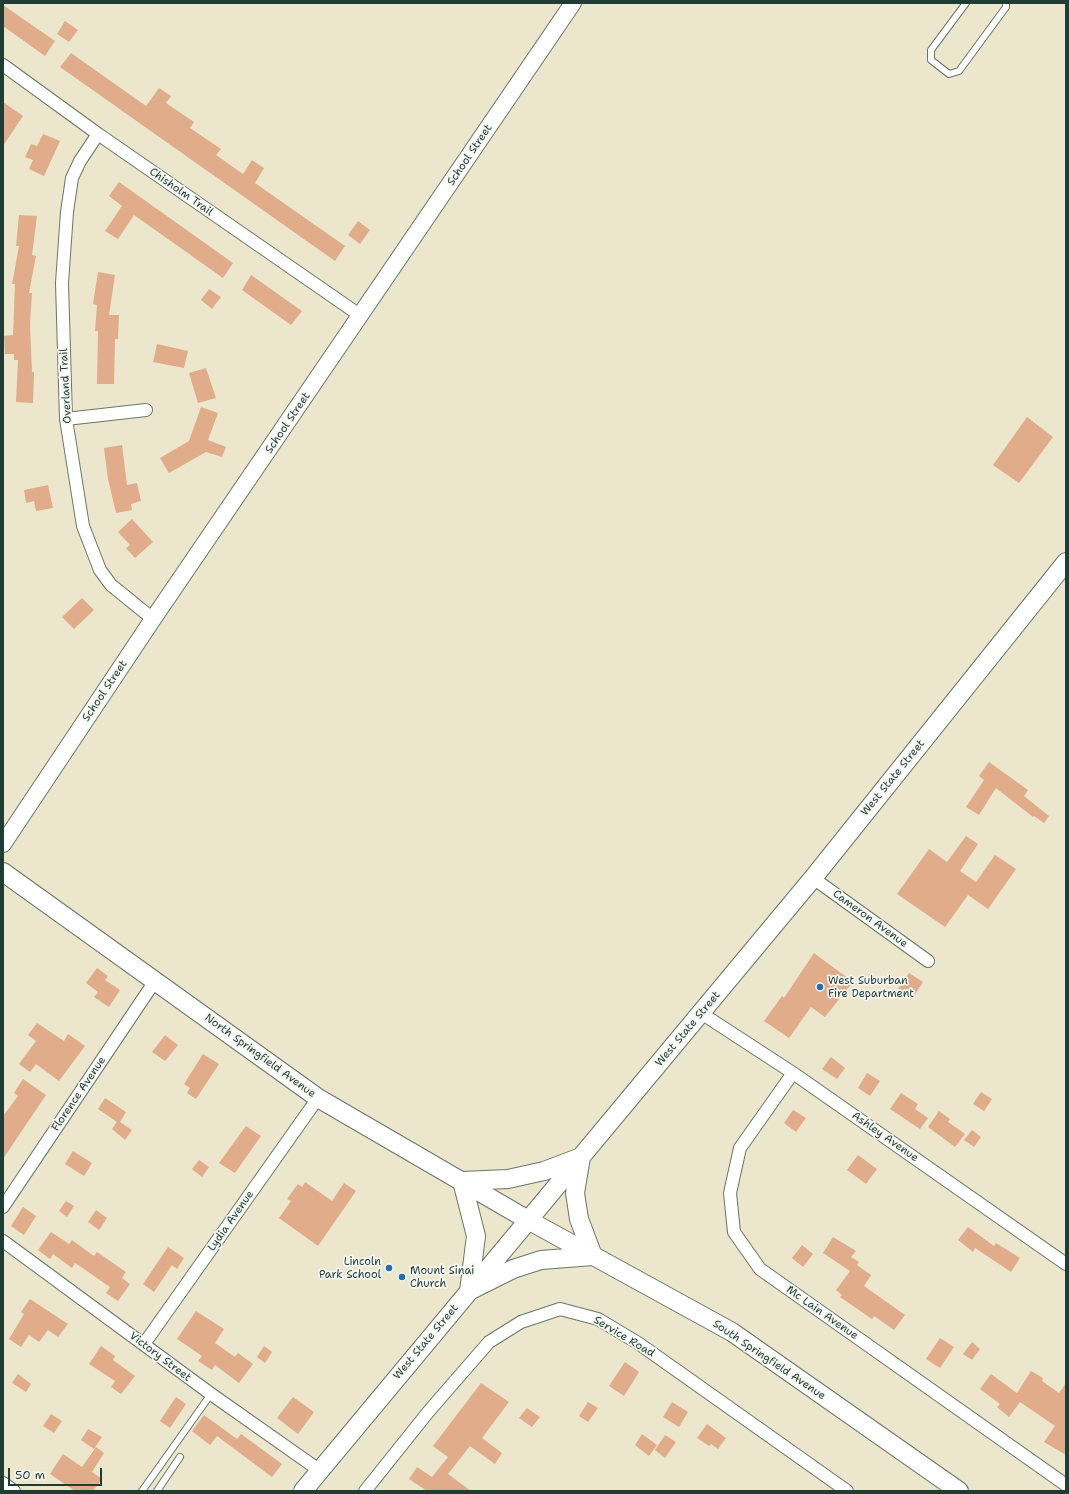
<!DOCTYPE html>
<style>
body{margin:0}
#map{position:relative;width:1069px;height:1494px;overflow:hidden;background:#ebe6cc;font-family:"Shantell Sans",sans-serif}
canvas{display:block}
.frame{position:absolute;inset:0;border:4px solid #1f3d34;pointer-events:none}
.scale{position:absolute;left:8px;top:1468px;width:94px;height:18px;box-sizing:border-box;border:2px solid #1f3d34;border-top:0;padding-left:5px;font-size:12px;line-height:14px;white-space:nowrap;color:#1f3d34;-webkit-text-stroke:3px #f6f6f2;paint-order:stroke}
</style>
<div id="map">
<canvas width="1069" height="1494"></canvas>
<div class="frame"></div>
<div class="scale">50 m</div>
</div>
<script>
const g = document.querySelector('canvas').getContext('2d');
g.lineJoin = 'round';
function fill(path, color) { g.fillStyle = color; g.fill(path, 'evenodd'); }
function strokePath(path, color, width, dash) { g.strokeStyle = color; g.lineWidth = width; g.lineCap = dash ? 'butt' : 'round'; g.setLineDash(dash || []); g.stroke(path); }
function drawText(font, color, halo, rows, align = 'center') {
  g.font = font + ' "Shantell Sans",sans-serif'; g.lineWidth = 3.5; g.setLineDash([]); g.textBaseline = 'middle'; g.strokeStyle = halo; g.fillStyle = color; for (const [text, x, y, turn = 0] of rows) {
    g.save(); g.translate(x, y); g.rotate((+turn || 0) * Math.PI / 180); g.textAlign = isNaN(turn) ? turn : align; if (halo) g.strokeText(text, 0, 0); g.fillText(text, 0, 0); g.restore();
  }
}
fill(new Path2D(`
 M3 5 55 41 45 56 3 26Z
 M65 21 78 30 69 42 57 34Z
 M71 53 146 106 159 88 171 96 166 103 194 122 190 128 221 149 216 155 243 174 252 160 264 168 255 183 345 246 335 261 60 67Z
 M3 102 23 116 3 146Z
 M43 134 60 141 44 176 29 169 33 160 25 157 31 144 37 146Z
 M119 182 233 263 223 278 134 215 118 239 105 231 122 206 109 196Z
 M19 215 37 216 32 255 36 256 29 293H32L30 324 32 372H34L33 403 16 402 18 360H14V354H5L4 336 13 335 15 284H12L19 246H16Z
 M358 221 370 230 360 244 348 235Z
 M98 272 115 275 109 315H119L118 339H115L114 384H97L98 331H95L97 305 93 304Z
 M251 275 302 311 291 325 242 290Z
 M209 289 221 297 212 309 201 300Z
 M157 344 188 351 184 368 153 362Z
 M206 368 216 398 198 403 189 373Z
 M201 407 218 413 208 440 226 447 222 457 206 452 169 473 160 458 189 441Z
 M1027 417 1053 437 1019 483 993 465Z
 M122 445 127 485 137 483 141 501 131 504 132 510 116 513 108 479 104 448Z
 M48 485 53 508 36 511 34 501 26 503 24 490Z
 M132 519 153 542 135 558 126 548 130 545 118 532Z
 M82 598 94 610 74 629 62 617Z
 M989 762 1028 790 1024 796 1049 816 1044 823 1034 816 1033 817 996 788 979 815 966 807 984 780 979 776Z
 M966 836 978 844 960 871 976 882 995 855 1016 869 988 909 968 895 945 927 897 894 929 849 947 862Z
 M814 953 853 982 825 1017 811 1007 789 1038 764 1021 782 996 784 998Z
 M97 968 108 976 105 980 120 990 109 1007 94 997 98 992 86 983Z
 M909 973 923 982 912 999 898 989Z
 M37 1023 64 1041 68 1034 85 1046 59 1081 36 1064 30 1072 19 1064 36 1041 28 1035Z
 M165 1035 178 1045 165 1061 152 1052Z
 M203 1054 219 1064 196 1099 187 1093 190 1088 184 1084Z
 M831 1057 845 1068 837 1079 822 1069Z
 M867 1073 880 1081 870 1096 858 1088Z
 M23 1079 46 1095 3 1159V1116L18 1096 14 1093Z
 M981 1092 992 1099 984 1111 973 1104Z
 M901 1093 918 1104 915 1109 928 1118 920 1129 890 1109Z
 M105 1098 126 1112 120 1122 132 1130 125 1140 112 1129 117 1122 98 1109Z
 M793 1110 806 1118 796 1132 784 1123Z
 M939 1111 950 1119 948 1122 965 1134 955 1147 928 1127Z
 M246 1126 261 1136 235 1173 219 1163Z
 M972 1130 981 1137 974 1147 964 1140Z
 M73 1151 92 1163 84 1176 65 1164Z
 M858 1155 877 1169 866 1184 847 1170Z
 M199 1160 209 1167 202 1177 192 1169Z
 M305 1182 332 1201 344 1183 356 1191 318 1246 279 1218 291 1201 287 1199 298 1184 302 1187Z
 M66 1201 74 1206 67 1217 59 1211Z
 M23 1207 36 1216 24 1235 11 1226Z
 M96 1210 107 1218 99 1230 88 1222Z
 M968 1227 994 1246 996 1243 1020 1258 1011 1272 975 1248 973 1252 958 1240Z
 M51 1232 69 1244 72 1240 94 1256 97 1252 126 1272 122 1278 130 1284 118 1301 106 1293 110 1287 75 1263 72 1268 53 1254 50 1259 38 1250Z
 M833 1237 856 1251 851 1257 859 1262 857 1265 871 1275 864 1286 905 1315 894 1330 874 1316 872 1319 840 1297 842 1295 836 1290 850 1271 823 1253Z
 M802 1245 813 1254 803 1267 792 1258Z
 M168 1247 184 1258 177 1269 172 1265 154 1292 143 1284Z
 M30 1299 68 1324 58 1337 48 1330 39 1342 29 1335 21 1347 9 1339 24 1314 21 1312Z
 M196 1311 224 1329 215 1343 235 1357 238 1353 253 1364 239 1383 215 1365 212 1370 198 1361 202 1356 177 1339Z
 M940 1338 954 1347 940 1368 926 1359Z
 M972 1342 980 1349 972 1360 963 1354Z
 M101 1346 115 1356 113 1360 135 1376 121 1394 111 1387 115 1381 89 1364Z
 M264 1346 272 1352 265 1363 257 1357Z
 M625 1362 639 1372 624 1396 609 1386Z
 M1031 1371 1043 1378 1042 1381 1059 1393 1066 1383V1455L1044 1442 1055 1426 1020 1402 1009 1417 997 1407 1000 1404 980 1389 991 1374 1017 1393Z
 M18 1374 31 1384 26 1392 12 1383Z
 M481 1383 509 1402 482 1438 502 1453 495 1464 470 1446 448 1474 471 1491H427L409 1479 417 1467 432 1477 448 1457 433 1446Z
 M176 1397 186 1404 170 1428 160 1421Z
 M293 1397 314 1412 298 1434 277 1418Z
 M588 1402 598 1408 588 1422 579 1416Z
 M672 1402 688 1412 679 1427 663 1417Z
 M527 1408 540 1417 532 1427 519 1418Z
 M51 1414 62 1421 54 1433 43 1426Z
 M204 1415 237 1439 241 1434 282 1464 272 1477 217 1436 210 1445 192 1431Z
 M707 1424 726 1438 718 1449 711 1444 709 1446 697 1438Z
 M88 1429 102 1437 94 1449 81 1440Z
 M642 1434 657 1445 649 1456 635 1445Z
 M665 1435 676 1442 665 1458 655 1450Z
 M96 1447 104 1453 92 1472 102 1479 93 1491H75L50 1474 63 1454 82 1467Z`), '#e1ac89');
const lane = new Path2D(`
 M966 3 931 50V60L949 74 959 71 1006 7V3
 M142 1491 211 1394
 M157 1491 180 1457`);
const street = new Path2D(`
 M3 65 98 134 361 316
 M98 134 80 161 72 178 67 212 62 283 66 419 83 526 100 570 111 585 153 619
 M66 419 146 410
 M813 878 928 961
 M701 1013 793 1073 1066 1264
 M793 1073 740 1148 730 1193 734 1232 760 1269 1066 1485
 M3 1207 155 981
 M3 1241 211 1394 319 1470
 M144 1344 318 1098
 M3 1483 14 1491
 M365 1491 429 1411 489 1342 521 1322 560 1309 598 1319 638 1343 847 1491`);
const secondary = new Path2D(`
 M3 844 153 619 573 3`);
const primary = new Path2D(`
 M3 872 318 1098 528 1220 732 1332 959 1491
 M581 1157 575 1193 579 1219 593 1256 541 1260 513 1269 469 1291 476 1236 462 1181 508 1179 544 1171Z
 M303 1491 813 878 1066 562`);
strokePath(lane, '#667869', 8);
strokePath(street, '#667869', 14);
strokePath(secondary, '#667869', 18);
strokePath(primary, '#667869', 20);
strokePath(lane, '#fff', 6);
strokePath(street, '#fff', 12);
strokePath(secondary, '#fff', 16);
strokePath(primary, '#fff', 18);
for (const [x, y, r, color] of [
 [820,987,4,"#1f6fb2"],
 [389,1268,4,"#1f6fb2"],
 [402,1277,4,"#1f6fb2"]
]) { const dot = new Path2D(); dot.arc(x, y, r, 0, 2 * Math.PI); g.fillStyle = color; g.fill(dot); strokePath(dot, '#f6f6f2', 1.5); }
drawText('11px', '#1f3d34', '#f6f6f2', [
 ["School Street",470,155,-56],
 ["Chisholm Trail",181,192,35],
 ["Overland Trail",66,386,-93],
 ["School Street",288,423,-56],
 ["School Street",105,691,-56],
 ["West State Street",893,778,-51],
 ["Cameron Avenue",870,919,36],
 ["West State Street",688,1029,-50],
 ["North Springfield Avenue",260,1056,36],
 ["Florence Avenue",79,1094,-56],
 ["Ashley Avenue",885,1137,35],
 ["Lydia Avenue",231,1221,-55],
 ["Mc Lain Avenue",822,1313,35],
 ["Service Road",624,1337,31],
 ["West State Street",426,1342,-50],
 ["Victory Street",160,1357,37],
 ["South Springfield Avenue",769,1360,34]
]);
drawText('11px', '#1f3d34', '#f6f6f2', [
 ["West Suburban",828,981],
 ["Fire Department",828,994],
 ["Lincoln",381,1262,"right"],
 ["Park School",381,1275,"right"],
 ["Mount Sinai",410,1271],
 ["Church",410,1284]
], 'left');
</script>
